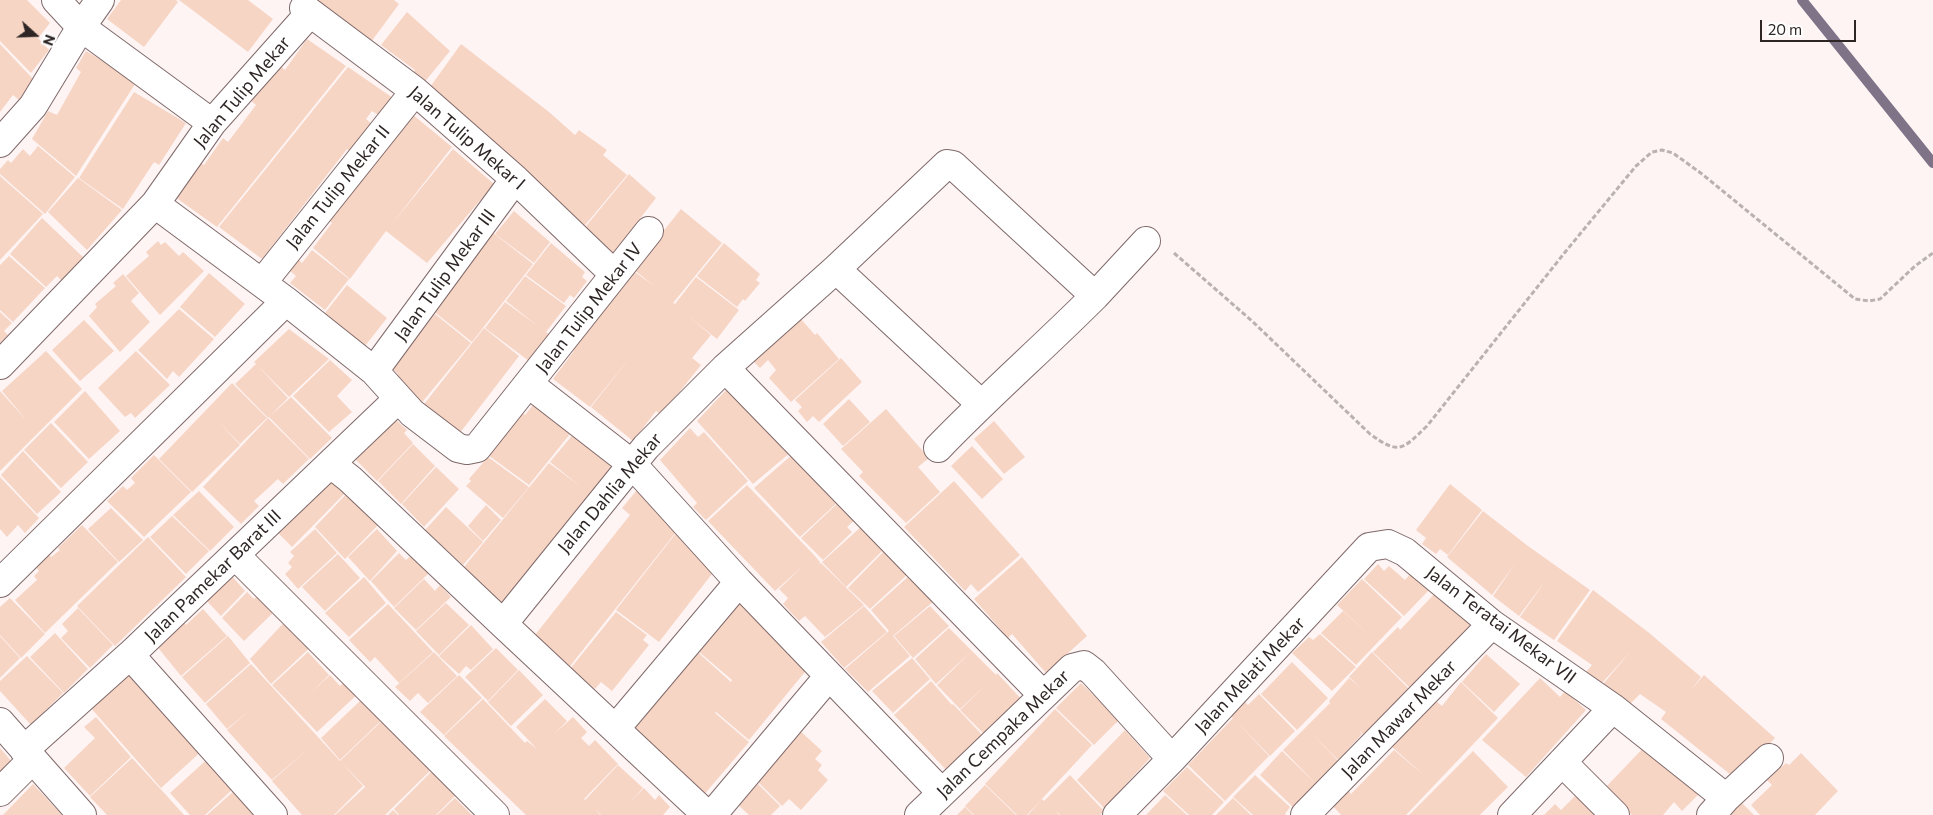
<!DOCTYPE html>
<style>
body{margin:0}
#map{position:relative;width:1933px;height:815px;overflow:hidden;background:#fef4f4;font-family:Commissioner,sans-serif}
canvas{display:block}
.north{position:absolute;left:10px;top:10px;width:50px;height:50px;-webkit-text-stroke:4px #fff;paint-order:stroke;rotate:110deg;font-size:14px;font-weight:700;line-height:20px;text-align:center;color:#2e2525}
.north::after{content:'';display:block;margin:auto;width:18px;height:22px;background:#2e2525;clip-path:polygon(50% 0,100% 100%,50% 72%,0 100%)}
.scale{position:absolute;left:1760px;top:20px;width:96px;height:22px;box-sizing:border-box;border:2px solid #2e2525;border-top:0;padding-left:6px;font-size:15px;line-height:18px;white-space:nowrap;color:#2e2525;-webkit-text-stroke:4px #fff;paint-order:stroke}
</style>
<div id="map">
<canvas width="1933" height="815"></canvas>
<div class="north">N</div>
<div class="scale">20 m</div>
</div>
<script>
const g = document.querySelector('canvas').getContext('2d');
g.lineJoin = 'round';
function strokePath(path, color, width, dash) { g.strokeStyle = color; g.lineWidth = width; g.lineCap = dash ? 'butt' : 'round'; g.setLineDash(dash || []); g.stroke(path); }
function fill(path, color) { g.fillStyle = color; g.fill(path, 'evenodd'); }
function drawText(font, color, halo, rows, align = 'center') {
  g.font = font + ' Commissioner,sans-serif'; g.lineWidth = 4.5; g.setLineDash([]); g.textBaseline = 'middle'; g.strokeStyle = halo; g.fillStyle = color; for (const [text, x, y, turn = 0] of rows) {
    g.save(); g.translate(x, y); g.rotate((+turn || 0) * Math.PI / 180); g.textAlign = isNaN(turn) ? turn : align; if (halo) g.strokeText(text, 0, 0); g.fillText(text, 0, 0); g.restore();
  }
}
strokePath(new Path2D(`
 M1802 0 1933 163`), '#7f7388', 10);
fill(new Path2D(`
 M0 0H27L50 23 38 38 49 50 31 73 0 41Z
 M121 0H176L178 2 144 47 107 19Z
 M179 0H248L273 19 248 52Z
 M314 0H394L399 4 371 42Z
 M407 12 450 51 423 84 410 76 415 70 381 45Z
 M307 39 346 66 217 227 175 197 200 162 204 165 223 138 228 142 256 105 249 99 277 63 285 70Z
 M0 44 34 80 19 100 13 95 0 112Z
 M461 44 549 112 575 135 579 130 607 150 603 155 627 175 581 230 510 156 430 87Z
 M86 51 137 81 76 176 32 139 48 111 57 115 81 72 76 68Z
 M348 67 393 98 380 116 372 111 366 119 373 125 351 153 347 149 262 259 219 227Z
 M134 92 186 123 159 165 154 162 123 209 79 178Z
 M412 114 452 147 391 225 453 149 494 184 427 263 386 231 350 279 313 248 332 223 329 220Z
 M38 146 75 177 45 214 0 174V169L8 160 11 163 23 149 30 156Z
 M629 174 656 198 610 257 582 231Z
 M0 176 43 214 0 260Z
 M78 178 122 210 87 250 48 212Z
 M681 209 722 243 673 303 675 304 696 277 739 310 717 339 687 315 711 335 692 358 701 365 661 415 656 411 633 441 591 407 633 354 590 407 553 379 574 351 570 348 632 270 654 286 633 269Z
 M514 211 550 242 534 263 495 234Z
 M42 218 84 258 62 281 57 276 46 287 10 254Z
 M492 232 533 264 472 342 432 310Z
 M158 241 161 245 165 242 179 256 183 252 204 271 160 315 126 276 149 256 146 252Z
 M551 243 585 272 582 277 587 281 574 298 570 295 564 303 526 275Z
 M724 243 760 274 756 280 760 283 745 301 743 299 737 307 697 276Z
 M312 250 349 279 325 310 290 283 296 276 290 271 298 259 302 263Z
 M9 256 45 288 13 322 0 310V265Z
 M209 273 245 304 215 337 180 307Z
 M123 274 139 293 131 301 150 322 120 352 89 316 97 307 95 304 116 286 113 283Z
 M525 276 566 306 546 332 551 336 529 361 485 328 505 302 539 327 506 301Z
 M347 285 387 318 365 346 325 313Z
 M179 309 214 339 179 377 173 371 167 379 138 350Z
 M793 310 815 335 817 333 839 359 791 402 769 378 776 370 768 360 760 368 749 357Z
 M0 312 12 323 4 331 8 335 0 343Z
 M435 314 471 343 419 406 392 382 398 374 388 365 422 320 426 324Z
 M84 320 114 351 80 381 52 350Z
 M484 328 519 356 456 438 421 408Z
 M289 329 329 359 289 397 254 362Z
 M46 351 82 389 0 471V391L27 421 2 391Z
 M136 351 170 385 135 418 131 413 125 417 98 388Z
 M841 358 862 382 819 422 813 416 807 422 798 411 802 407 795 400Z
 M330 360 352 380 337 396 352 412 329 432 293 396Z
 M256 364 288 398 268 418 235 384Z
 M232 383 267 418 240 444 216 419 240 445 192 492 159 459Z
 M726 390 746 409 748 406 791 452 753 484 697 421Z
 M85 391 120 431 89 459 54 422Z
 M291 397 332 438 310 459 269 417Z
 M849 399 870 422 843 446 823 424Z
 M537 400 574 429 529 485 488 455 521 412 525 415Z
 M886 409 929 458 918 467 940 492 906 523 859 476 863 472 841 449Z
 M268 418 309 459 283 484 278 479 254 501 259 506 241 524 203 487Z
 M395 419 407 430 404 433 413 443 377 481 355 459Z
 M994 421 1025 457 1004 474 974 439Z
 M51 423 88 462 61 488 24 450Z
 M690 428 698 437 704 432 748 481 706 520 693 507 697 503 660 460Z
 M575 432 614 463 504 605 464 567 549 463 580 486 550 462Z
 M413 444 435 466 401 504 378 481Z
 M972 446 1003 479 982 499 951 466Z
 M23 451 61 492 37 514 1 475Z
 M793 454 839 501 800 537 754 488Z
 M154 455 191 492 144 537 107 501 123 486 127 490 135 483 131 478Z
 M488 457 529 487 503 518 466 486 471 481 469 479Z
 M436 467 459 489 424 527 402 504Z
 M0 477 39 518 25 533 18 525 7 537 0 529Z
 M332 477 347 491 292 547 274 529Z
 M954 481 1020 555 978 592 971 584 965 591 904 527Z
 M1450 484 1482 510 1448 555 1440 549 1436 554 1422 544 1426 538 1416 530Z
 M747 485 814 555 820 562 819 564 821 563 864 605 825 637 805 616 799 621 783 604 788 598 779 589 803 566 775 591 708 521Z
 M351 489 381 522 345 559 315 527Z
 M637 490 680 527 567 670 535 635 630 515 622 508Z
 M199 491 234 527 210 551 173 515Z
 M840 501 856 519 847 527 852 532 823 560 801 538Z
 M486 505 501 520 483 541 468 526Z
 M446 507 483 542 463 565 425 530Z
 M111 508 143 540 119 562 88 529Z
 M1483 511 1528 546 1590 590 1554 640 1520 617 1546 580 1519 616 1493 596 1515 564 1492 595 1447 557Z
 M172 516 209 551 186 574 150 537Z
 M82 525 118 562 45 633 15 600 37 580 34 576 39 571 36 567 49 554 51 557 60 550 58 548Z
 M862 526 885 548 846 587 822 562Z
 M315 529 337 553 298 589 285 574 292 567 288 563 294 556 290 552Z
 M377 529 397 551 370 581 348 557Z
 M676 533 715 570 659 642 616 610Z
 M148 537 186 577 115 646 77 606Z
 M885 550 909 573 870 609 848 588Z
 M399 553 406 560 413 554 430 572 394 607 371 581Z
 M338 554 360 578 325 611 302 587Z
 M1022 557 1087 636 1046 673 1012 634 1008 638 974 599Z
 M1378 564 1384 571 1389 566 1405 580 1411 573 1430 589 1404 616 1364 579Z
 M230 574 245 591 221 616 205 599Z
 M910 575 935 600 893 636 910 656 868 692 845 669 889 631 871 610Z
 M364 577 386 603 349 637 325 613Z
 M424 579 435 591 440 585 451 597 416 630 394 608Z
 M1362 579 1402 617 1356 665 1321 633 1343 611 1374 639 1337 605Z
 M1593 590 1648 632 1701 677 1691 690 1704 675 1775 738 1740 775 1735 771 1731 775 1661 719 1666 712 1640 694 1631 703 1603 684 1631 651 1602 683 1586 672 1592 665 1557 641Z
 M262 591 279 607 244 641 222 618 247 592 254 599Z
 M1437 591 1473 623 1411 689 1373 652 1398 627 1400 630Z
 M741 595 774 628 768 637 774 629 809 667 749 740 716 712 715 713 749 742 702 797 624 726 692 647 731 682 732 680 691 645Z
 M10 598 45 634 21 658 0 635V607Z
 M446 603 469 625 439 655 416 631Z
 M388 604 433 652 399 683 375 657 370 662 349 640Z
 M864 606 887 632 844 668 821 642Z
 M930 606 949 626 913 658 894 636Z
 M78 608 113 645 90 668 61 638 68 631 62 624Z
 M203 609 227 636 181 676 155 644 181 619 186 625Z
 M616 612 647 635 643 640 649 645 612 691 601 682 595 689 570 669Z
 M290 616 316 642 271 684 250 659Z
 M471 625 493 649 471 670 466 666 459 674 439 656Z
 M949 628 972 651 936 684 915 659Z
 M55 633 88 669 64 693 30 657Z
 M1320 634 1356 667 1332 691 1292 653 1309 637 1313 640Z
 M0 636 20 658 0 678Z
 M228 636 250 663 205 703 182 677Z
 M496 648 518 670 488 701 465 677Z
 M972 651 996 675 997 673 1024 702 988 738 960 710 988 683 960 709 937 685Z
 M308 652 329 675 311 693 330 675 340 686 350 677 362 690 317 732 272 685Z
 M434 652 457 676 428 703 418 693 410 701 395 687Z
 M1372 652 1410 690 1366 737 1359 730 1362 734 1338 760 1311 733 1343 766 1296 810 1260 775 1282 751 1316 784 1283 750 1330 703 1329 701 1349 678 1362 689 1349 677Z
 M1486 654 1520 684 1494 712 1462 682Z
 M27 656 63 693 31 725 0 691V681Z
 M912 658 930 679 893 713 872 691Z
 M1292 662 1328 698 1297 730 1261 694Z
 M251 664 363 786 334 815H302L272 781 310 747 272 780 227 730 252 708 227 729 206 704Z
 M134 665 205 748 161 788 90 707Z
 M519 670 543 695 511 726 488 702Z
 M459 675 482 698 444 735 420 712Z
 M1540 678 1560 697 1565 691 1586 710 1526 777 1482 740Z
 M931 681 952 705 953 704 986 739 951 775 894 715Z
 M1461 682 1498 718 1406 815H1341L1333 806 1348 790 1351 794 1394 750 1426 777 1391 746 1421 711 1424 714 1436 701 1442 706Z
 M1081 683 1119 720 1094 745 1056 708Z
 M1259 694 1295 731 1270 756 1231 716 1245 702 1248 705Z
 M483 699 525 743 496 772 527 741 537 749 516 727 545 699 567 721 554 734 573 717 587 732 581 738 589 746 595 740 618 764 584 799 585 800 618 765 643 788 630 802 644 788 655 800 659 795 670 807 663 815H601L595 809 600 815H526L444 736Z
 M361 700 365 705 371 700 386 716 340 760 321 738Z
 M1055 709 1092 745 1027 815H1017L985 784Z
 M96 717 131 757 90 796 64 768 95 738 84 727Z
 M386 717 437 764 385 815H335L365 787 372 794 340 761Z
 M1233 718 1269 756 1225 801 1188 765Z
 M797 728 822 751 815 759 822 765 818 770 828 780 801 810 789 799 782 806 754 778Z
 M1125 730 1150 758 1104 808 1077 780Z
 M1649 742 1701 792 1682 811 1674 802 1663 815H1632L1604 789Z
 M0 748 12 762 0 774Z
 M1473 751 1508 787 1480 815H1409Z
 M1801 753 1838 791 1815 815H1760L1751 805 1772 785 1767 780 1786 763 1789 765Z
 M213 754 235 787 205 815H190L170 793Z
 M132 758 166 795 184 815H107L90 797Z
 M437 766 460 791 436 815H399L394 809Z
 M1187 767 1224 802 1212 815H1189L1163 791Z
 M1070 775 1104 811 1100 815H1060L1056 811 1059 815H1028L1042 799 1044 801Z
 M1255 775 1290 807 1285 814 1286 815H1253L1233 797Z
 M757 783 780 806 771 815H749L737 804Z
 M33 784 62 815H3Z
 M985 785 1016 815H974L965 806Z
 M236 789 266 815H207Z
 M1577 794 1598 815H1544L1555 804 1561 810Z
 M1165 795 1187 815H1146Z
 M455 798 472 815H437Z
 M1233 798 1251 815H1216Z
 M1742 803 1754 815H1732L1731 814Z
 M965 807 973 815H957Z
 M393 810 398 815H388Z`), '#f7d5c4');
const street = new Path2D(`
 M56 0 81 27 212 123
 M304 8 415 91 515 179 614 274
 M0 143 33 106 81 27 100 0
 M155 204 286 301 374 371 412 413 458 448 467 450 477 448 649 231
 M836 269 981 404
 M262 283 415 91
 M1095 296 1146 241
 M0 365 155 204 212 123 310 13
 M725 368 1043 695
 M374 371 515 179
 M529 384 632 464 739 582 942 793
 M331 464 350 479 503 624 707 815
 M235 555 495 815
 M0 583 286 301
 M503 624 646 447 725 368 836 269 947 164 953 165 1095 296C1043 348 988 396 938 448
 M130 655 273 815
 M0 722 82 815
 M616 728 739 582
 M24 750 130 655 398 399
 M1562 762 1615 815
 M0 792 32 760
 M1726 798 1769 758
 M712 815 829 676
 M919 815 1072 668 1084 665 1093 672 1172 759
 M1117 815 1172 759 1369 547 1388 544 1405 552 1492 624 1613 708 1726 798 1711 815
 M1305 815 1492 624
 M1512 815 1613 708`);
strokePath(street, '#7f696a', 30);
strokePath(new Path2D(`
 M1174 253 1252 321 1370 434C1399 455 1402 450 1427 426L1566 251 1636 166 1652 152 1662 150 1673 153 1702 174 1855 299 1869 301 1880 299 1915 266 1933 253`), '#bab1b1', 3, [5, 2.5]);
strokePath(street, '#fff', 28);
drawText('18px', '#2e2525', '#fff', [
 ["Jalan Tulip Mekar",242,92,-50],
 ["Jalan Tulip Mekar I",467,138,41],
 ["Jalan Tulip Mekar II",338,187,-51],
 ["Jalan Tulip Mekar III",445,275,-54],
 ["Jalan Tulip Mekar IV",589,308,-52],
 ["Jalan Dahlia Mekar",610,493,-50],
 ["Jalan Pamekar Barat III",213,576,-44],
 ["Jalan Teratai Mekar VII",1501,625,37],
 ["Jalan Melati Mekar",1250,675,-47],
 ["Jalan Mawar Mekar",1399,719,-46],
 ["Jalan Cempaka Mekar",1003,734,-44]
]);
</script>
